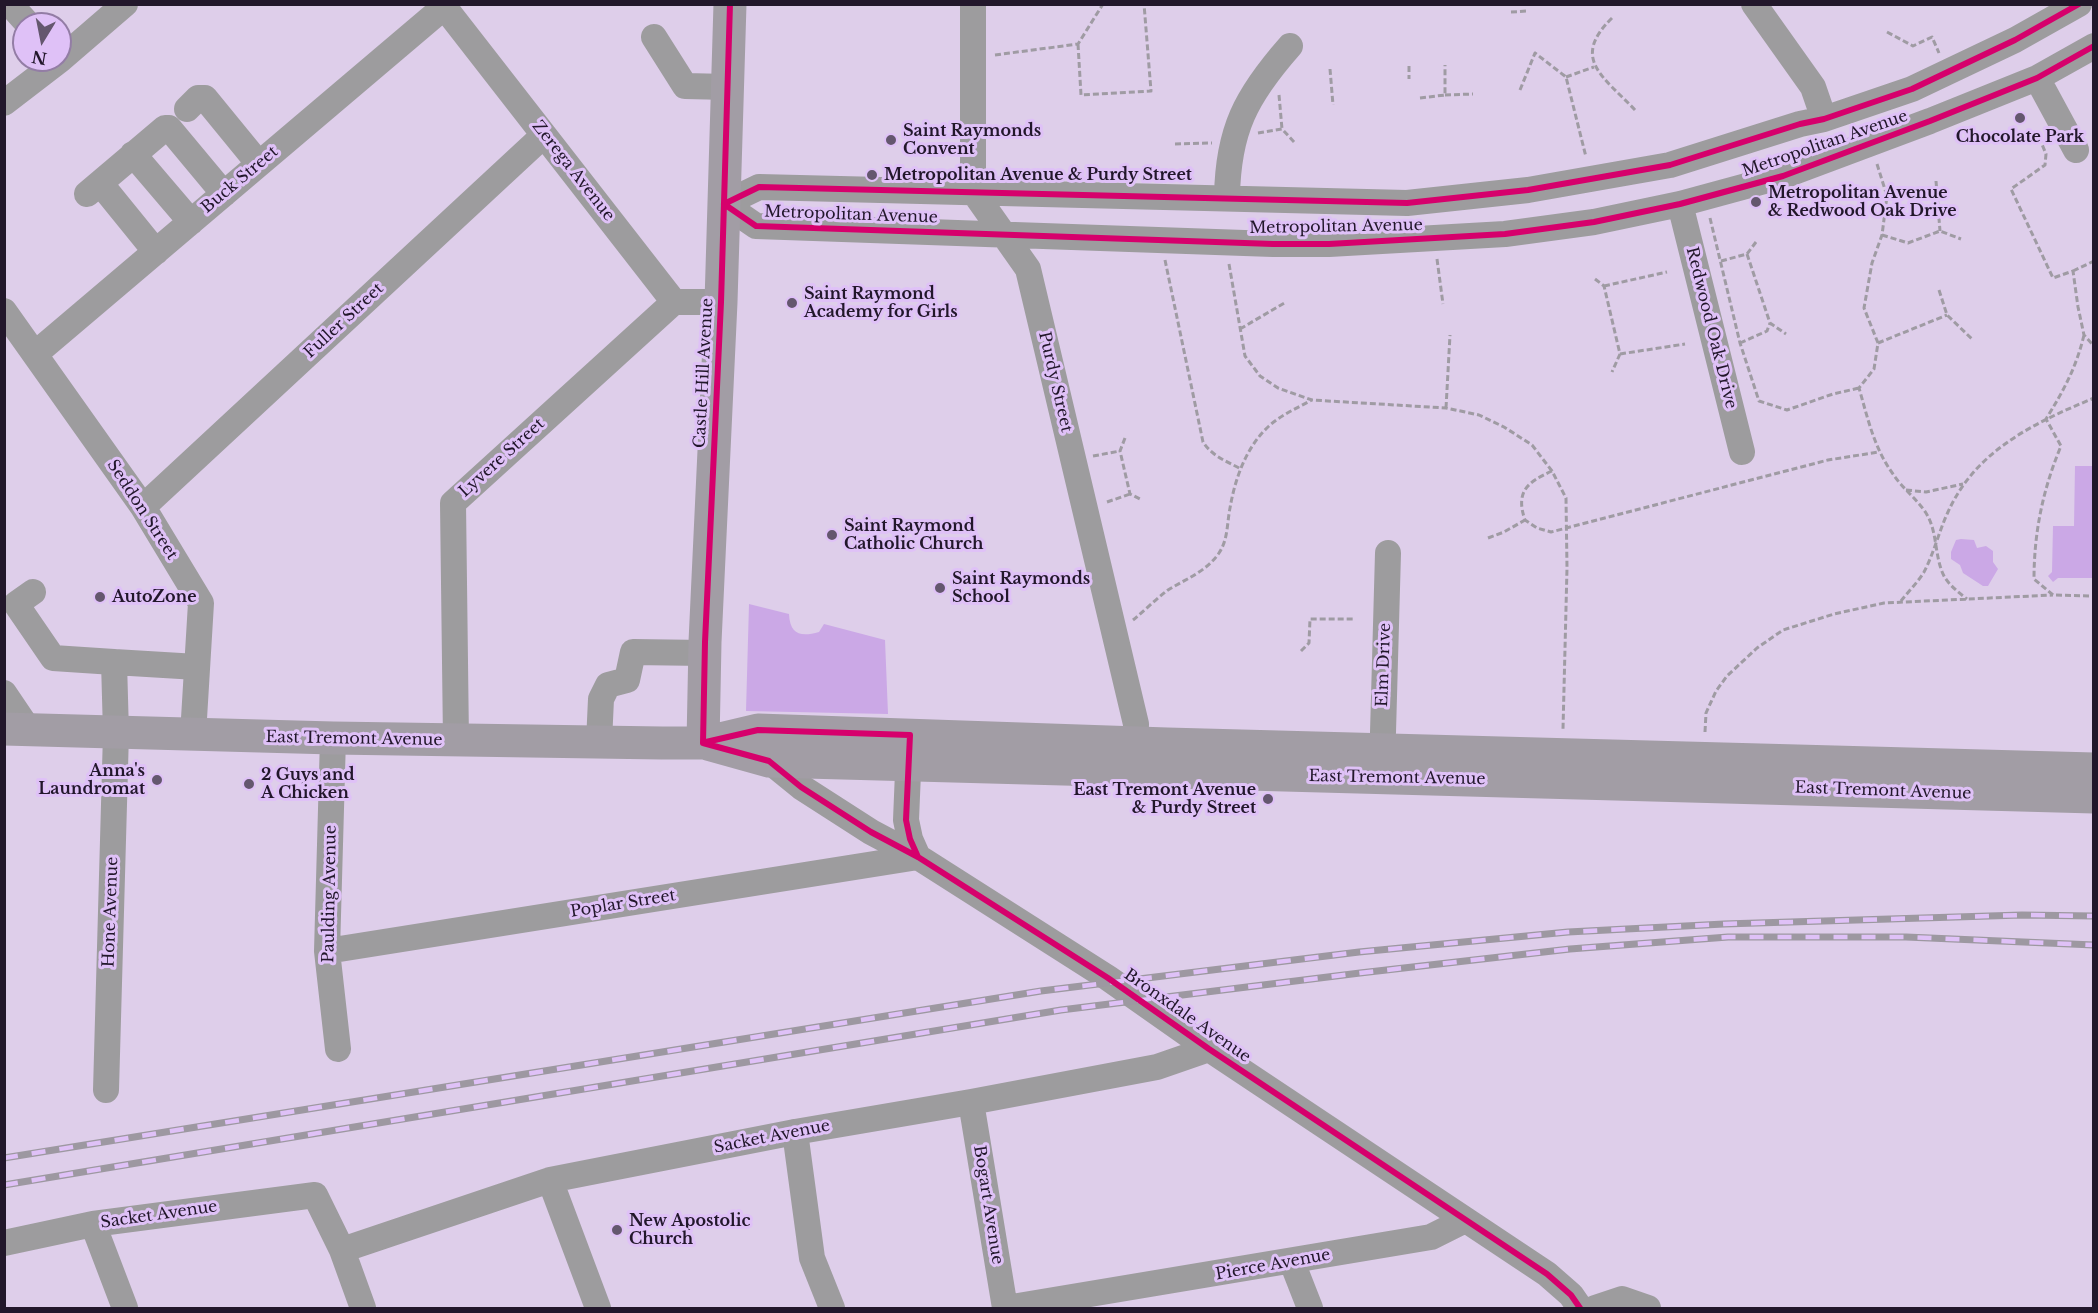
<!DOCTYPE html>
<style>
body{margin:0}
#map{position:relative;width:2098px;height:1313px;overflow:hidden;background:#deceea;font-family:"Libre Baskerville",serif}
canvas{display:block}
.frame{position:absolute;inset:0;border:6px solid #22172b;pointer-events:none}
.north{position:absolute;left:12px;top:12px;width:60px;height:60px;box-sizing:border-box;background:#dfc1f7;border:2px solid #937da5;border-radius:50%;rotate:190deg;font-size:16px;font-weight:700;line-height:24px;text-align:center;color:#22172b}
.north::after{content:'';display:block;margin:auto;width:21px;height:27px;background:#64576e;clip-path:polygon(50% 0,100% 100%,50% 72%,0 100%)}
</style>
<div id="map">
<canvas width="2098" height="1313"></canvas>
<div class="frame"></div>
<div class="north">N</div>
</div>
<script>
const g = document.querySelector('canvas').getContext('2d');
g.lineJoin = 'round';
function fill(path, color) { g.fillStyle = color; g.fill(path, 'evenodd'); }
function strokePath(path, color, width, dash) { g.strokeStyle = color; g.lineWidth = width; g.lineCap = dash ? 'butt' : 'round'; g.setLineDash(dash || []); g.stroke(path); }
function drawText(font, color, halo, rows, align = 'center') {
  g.font = font + ' "Libre Baskerville",serif'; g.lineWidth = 6; g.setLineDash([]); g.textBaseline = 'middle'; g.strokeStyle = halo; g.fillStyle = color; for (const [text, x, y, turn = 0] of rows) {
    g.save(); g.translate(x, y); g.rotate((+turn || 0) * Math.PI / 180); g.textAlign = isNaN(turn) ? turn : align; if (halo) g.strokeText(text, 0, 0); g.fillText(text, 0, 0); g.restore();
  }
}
fill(new Path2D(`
 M2075 466H2093V578H2058L2053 582 2048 576 2052 572 2053 526H2074Z
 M1961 539 1974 540 1977 548 1986 546 1993 551V562L1998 569 1988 586H1983L1963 573 1960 565 1951 559V552L1956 540Z
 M749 604 789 614C790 635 801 637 819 632L824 624 885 640 888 714 746 711Z`), '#cba8e6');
strokePath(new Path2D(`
 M1511 12 1528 11
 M1612 18C1570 59 1604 77 1635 110
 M1887 32 1913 46 1932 37 1939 53
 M1078 44 1081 95 1151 91 1144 4
 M995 55 1078 44 1103 4
 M1409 66V79
 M1330 69 1333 105
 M1566 77 1594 67
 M1520 90 1535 53 1566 77 1586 157
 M1279 95 1282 129
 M1445 95 1473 94
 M1420 98 1445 95V65
 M1258 133 1282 129 1295 143
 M2039 137 2046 154 2045 165 2011 189 2053 278 2073 271 2078 307 2084 335 2094 346
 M1175 144 1212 143
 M1877 164 1887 196 1882 235 1872 263 1864 308 1878 343 1874 369 1859 388C1868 419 1874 448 1893 474 1902 488 1917 499 1926 513 1938 532 1934 556 1944 576 1949 585 1958 592 1967 599
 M1936 181 1940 231
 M1710 218 1740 343 1759 401 1787 410 1833 394 1859 388
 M1882 235 1908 243 1940 231 1961 239
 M1747 254 1770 323 1786 334
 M1437 259 1443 304
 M1165 260 1203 442C1212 456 1226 461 1241 469
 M1721 261 1747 254 1756 242
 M1229 264 1245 356 1260 376 1278 388 1312 400 1446 408 1479 415 1504 427 1532 445 1552 471 1566 498 1567 568 1563 729
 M2073 271 2094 261
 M1595 279 1604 286 1620 354 1612 372
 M1604 286 1667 272
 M1939 290 1947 315 1973 340
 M1240 329 1286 302
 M2084 335C2076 368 2064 390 2046 419L2061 446C2043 489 2034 532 2034 579L2053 595 2094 596
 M1740 343 1767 331 1770 323
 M1878 343 1947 315
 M1620 354 1685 344
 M1446 408 1450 335
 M1125 438 1120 451 1130 494 1140 499
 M1093 456 1120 451
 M1552 471C1528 482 1515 491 1525 520L1537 528 1551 532 1828 460 1879 452
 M1906 490 1926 492 1963 484
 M1107 502 1130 494
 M1488 538 1504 532 1525 520
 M1901 601C1908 592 1918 582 1924 572 1934 553 1939 531 1948 512 1976 450 2034 423 2094 398
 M1133 620C1144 611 1156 599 1168 590 1186 579 1207 571 1219 553 1228 540 1227 523 1230 508 1235 479 1246 447 1269 426 1281 415 1297 408 1312 400
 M1301 651 1309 643 1310 619H1354
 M1705 732 1706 713 1716 691 1727 676 1757 648 1783 630 1834 614 1884 603 2053 595`), '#9f9ba3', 3, [6, 3]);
strokePath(new Path2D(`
 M10 4 28 24
 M442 4 674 302
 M973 4V191L1028 269 1136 724 1135 761
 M1754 4 1813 87 1824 119
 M2079 4 2015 40 1912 89 1824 119 1800 124 1670 165 1528 190 1407 203 759 187 724 204 756 226 1273 244H1329L1505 234 1594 222 1680 204 1783 176 1930 121 2037 78 2094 46
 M654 37 685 86 728 87
 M60 60 125 4
 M2037 78 2076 150
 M4 103 60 60
 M187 109 198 98H205L259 164
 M133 154 191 222
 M100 183 156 252
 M87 194 165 128H169L224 194
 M1227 197C1228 130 1246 96 1290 46
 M1680 204 1742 452
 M674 302H721
 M4 311 143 507 201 603 193 735
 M35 354 444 7
 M143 507 544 135
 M33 592 16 604 53 658 114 662 116 733 106 1090
 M114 662 197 667
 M4 693 29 730
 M333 738 327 951 338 1049
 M456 741 453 503 674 302
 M599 742 601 699 608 685 627 680 633 652 705 653
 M909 748 906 820 910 839 918 857
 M769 761 801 787 871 832 918 857 1108 978 1209 1049 1547 1274 1571 1295 1580 1308
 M1382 768 1388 553
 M327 951 918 857
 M971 1102 1005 1308
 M795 1132 812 1258 832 1308
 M550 1180 598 1308
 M93 1224 125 1308
 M4 1243 93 1224 315 1195 342 1250 363 1308
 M342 1250 550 1180 795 1132 971 1102 1157 1067 1209 1049
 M1292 1262 1310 1308
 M1006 1308 1431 1237 1465 1220
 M1595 1308 1622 1299 1648 1308`), '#9d9c9e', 26);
strokePath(new Path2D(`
 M4 729 333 738 662 743H703L758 730 1167 744 2094 769
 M703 743 705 642 721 302 730 4
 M708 744 769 761 2094 797`), '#a29da5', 33);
const rail = new Path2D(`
 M4 1158 1041 991 1359 952 1568 932 1724 924 2022 915 2094 916
 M4 1185 1061 1010 1360 973 1570 949 1728 937H1906L2094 945`);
strokePath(rail, '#9d98a1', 7);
strokePath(rail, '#dfc1f7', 4.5, [14]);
strokePath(new Path2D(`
 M724 204 756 226 1273 244H1329L1505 234 1594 222 1680 204 1783 176 1930 121 2037 78 2094 46
 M724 204 759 187 1407 203 1528 190 1670 165 1800 124 1824 119 1912 89 2015 40 2079 4
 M706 742 758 730 910 735 906 820 910 839 918 857
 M703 743 769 761 801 787 871 832 918 857 1108 978 1209 1049 1547 1274 1571 1295 1580 1308
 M703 743 705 642 721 302 730 4`), '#d6006c', 6);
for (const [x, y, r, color] of [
 [2020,118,6,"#64576e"],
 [891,140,6,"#64576e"],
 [872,175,6,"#64576e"],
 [1756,202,6,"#64576e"],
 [792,303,6,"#64576e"],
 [832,535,6,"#64576e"],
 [940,588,6,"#64576e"],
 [100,597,6,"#64576e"],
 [157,780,6,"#64576e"],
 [249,784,6,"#64576e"],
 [1268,799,6,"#64576e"],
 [617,1230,6,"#64576e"]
]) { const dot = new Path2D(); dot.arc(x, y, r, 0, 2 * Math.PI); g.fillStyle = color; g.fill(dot); strokePath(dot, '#dfc1f7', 2); }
drawText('bold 16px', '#22172b', '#dfc1f7', [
 ["Saint Raymonds",903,131],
 ["Convent",903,149],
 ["Chocolate Park",2020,137,"center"],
 ["Metropolitan Avenue & Purdy Street",884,175],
 ["Metropolitan Avenue",1768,193],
 ["& Redwood Oak Drive",1768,211],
 ["Saint Raymond",804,294],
 ["Academy for Girls",804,312],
 ["Saint Raymond",844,526],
 ["Catholic Church",844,544],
 ["Saint Raymonds",952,579],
 ["School",952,597],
 ["AutoZone",112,597],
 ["Anna's",145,771,"right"],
 ["Laundromat",145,789,"right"],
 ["2 Guys and",261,775],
 ["A Chicken",261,793],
 ["East Tremont Avenue",1256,790,"right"],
 ["& Purdy Street",1256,808,"right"],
 ["New Apostolic",629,1221],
 ["Church",629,1239]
], 'left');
drawText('16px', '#22172b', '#dfc1f7', [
 ["Metropolitan Avenue",1825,144,-19],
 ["Zerega Avenue",573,171,52],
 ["Buck Street",240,180,-40],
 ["Metropolitan Avenue",851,215,2],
 ["Metropolitan Avenue",1336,227,-1],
 ["Fuller Street",344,321,-43],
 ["Redwood Oak Drive",1711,328,76],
 ["Castle Hill Avenue",704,373,-87],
 ["Purdy Street",1055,382,77],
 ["Lyvere Street",502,458,-42],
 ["Seddon Street",142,510,57],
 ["Elm Drive",1384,665,-88],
 ["East Tremont Avenue",354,739,1],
 ["East Tremont Avenue",1397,778,1],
 ["East Tremont Avenue",1883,791,2],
 ["Paulding Avenue",330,894,-89],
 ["Poplar Street",623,904,-9],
 ["Hone Avenue",111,912,-88],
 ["Bronxdale Avenue",1187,1016,35],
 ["Sacket Avenue",772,1137,-11],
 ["Bogart Avenue",988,1205,81],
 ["Sacket Avenue",159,1215,-8],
 ["Pierce Avenue",1273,1265,-10]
]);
</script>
